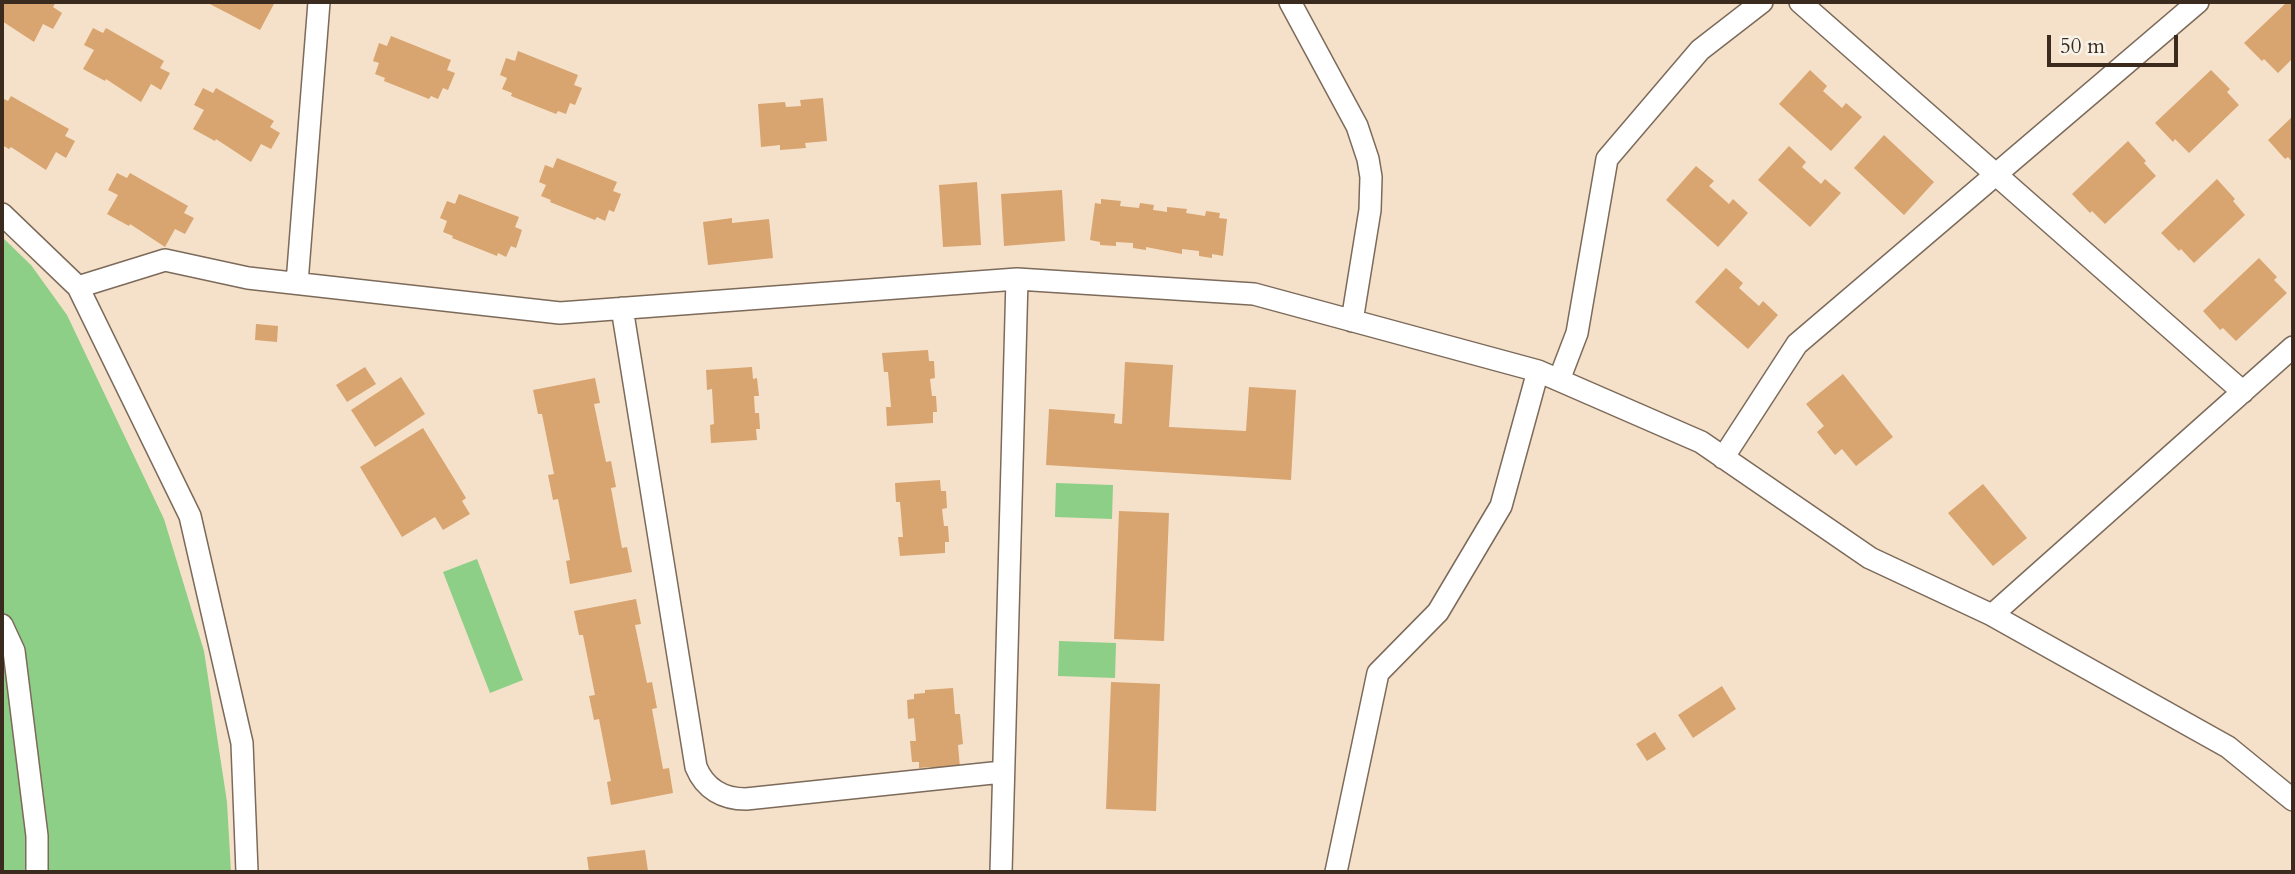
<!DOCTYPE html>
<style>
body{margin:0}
#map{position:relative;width:2295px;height:874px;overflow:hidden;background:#f5e1c9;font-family:Cardo,serif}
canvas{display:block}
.frame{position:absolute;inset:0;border:4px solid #3b2a1e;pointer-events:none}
.scale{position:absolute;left:2047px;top:35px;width:131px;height:32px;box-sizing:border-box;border:4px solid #3b2a1e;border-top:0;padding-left:9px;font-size:21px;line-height:24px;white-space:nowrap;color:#3b2a1e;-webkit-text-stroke:5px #f7f3e8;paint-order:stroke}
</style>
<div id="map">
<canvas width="2295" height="874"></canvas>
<div class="frame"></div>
<div class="scale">50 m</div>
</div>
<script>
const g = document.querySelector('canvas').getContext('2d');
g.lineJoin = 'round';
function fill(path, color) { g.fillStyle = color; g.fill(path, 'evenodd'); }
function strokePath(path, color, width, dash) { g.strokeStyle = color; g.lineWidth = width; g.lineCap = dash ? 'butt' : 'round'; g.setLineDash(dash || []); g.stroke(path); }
fill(new Path2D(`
 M2 237 31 265 67 315 164 519 204 651 227 802 231 872H2Z
 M1056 483 1113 485 1112 519 1055 517Z
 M477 559 523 680 490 693 443 572Z
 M1059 641 1116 643 1115 678 1058 676Z`), '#8dcf87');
fill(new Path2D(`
 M2 2H56L53 7 62 13 53 29 43 24 34 42 2 21Z
 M206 2H275L260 30Z
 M2287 2H2293V58L2278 73 2264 59 2262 61 2244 43Z
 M93 28 103 33 106 28 164 61 160 68 170 73 161 90 151 84 141 102 106 79 105 81 83 69 94 50 84 45Z
 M391 36 451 60 447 70 455 73 448 90 443 88 438 99 431 96 429 99 384 81 385 78 375 74 379 63 373 61 379 43 387 46Z
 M518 51 578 75 574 85 582 88 575 105 570 103 566 114 558 111 556 114 511 96 512 93 502 89 507 78 500 75 506 58 515 61Z
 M1810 70 1827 86 1823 91 1842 108 1846 103 1862 117 1831 151 1779 104Z
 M2211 70 2230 89 2227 92 2239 105 2189 153 2175 139 2173 142 2155 123Z
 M203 88 213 93 216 88 274 121 270 127 280 133 271 149 261 144 251 162 216 139 215 141 193 129 204 110 194 105Z
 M11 96 69 129 65 136 75 141 66 158 56 152 46 170 11 147 9 149 2 145V98L8 101Z
 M823 98 827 141 805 143 806 148 780 150V145L761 147 758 104 785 102 786 107 801 106 800 100Z
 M2293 116V163L2288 157 2285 159 2268 140Z
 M1884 135 1934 182 1904 215 1854 168Z
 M2128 141 2146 161 2144 163 2156 176 2105 224 2092 211 2090 213 2072 194Z
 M1789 146 1806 162 1802 167 1821 184 1825 179 1841 193 1810 227 1758 180Z
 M557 158 617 182 613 191 621 194 614 212 609 210 605 221 597 217 595 220 550 202 551 200 541 196 546 185 539 182 545 165 553 168Z
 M1696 166 1714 181 1709 186 1729 204 1733 199 1748 213 1718 247 1666 200Z
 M117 173 127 178 130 173 188 206 184 213 194 218 185 234 175 229 165 247 130 224 129 226 107 214 118 195 108 190Z
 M2217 179 2235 199 2233 201 2245 215 2194 263 2181 249 2179 251 2161 233Z
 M977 182 981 245 943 247 939 185Z
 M1062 190 1065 241 1004 246 1001 194Z
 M459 194 519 217 515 227 522 230 516 248 511 246 506 257 498 253 497 256 452 238 453 236 443 232 447 221 440 218 447 201 455 204Z
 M1101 199 1121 201 1120 206 1139 208 1140 203 1154 205 1153 210 1161 211 1167 212V207L1187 209 1186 213 1205 216 1206 211 1220 213 1219 218 1227 219 1223 256 1212 254V258L1199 256V251L1182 249V254L1146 247V250L1133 248V243L1116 242V246L1100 245V242L1090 240 1095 203 1101 204Z
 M732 218V223L769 219 773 258 708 265 703 222Z
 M2259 258 2277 277 2274 280 2287 293 2236 341 2223 328 2220 330 2203 311Z
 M1726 268 1743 283 1739 288 1759 306 1763 301 1778 315 1748 349 1695 302Z
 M256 324 278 326 277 342 255 340Z
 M928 350 929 361H934L935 378 930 379 932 396H936L937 412H933V423L887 426 886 407H891L888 372H884L882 353Z
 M1125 362 1173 365 1169 427 1246 431 1249 387 1296 390 1291 480 1046 465 1049 409 1115 414 1114 423 1122 424Z
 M365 367 376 384 347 402 336 385Z
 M752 367 753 379 757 378 759 396H754L755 413H759L760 429H756L757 440 711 443 710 425 714 424 712 389 707 390 706 370Z
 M1843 374 1893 437 1856 466 1842 449 1835 455 1817 432 1824 426 1806 404Z
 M401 377 425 414 375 447 351 410Z
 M595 378 600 403 594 404 606 462 611 461 616 487 611 488 622 548 627 547 632 572 570 584 566 561 570 560 558 499 553 500 548 475 554 474 542 414H538L533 390Z
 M423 428 466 498 462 501 470 514 443 530 435 517 402 537 360 467Z
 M940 480 941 491H946L947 508 942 509 944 526H948L949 542H945V553L900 556 898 537H903L900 502H896L895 483Z
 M1983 484 2027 538 1993 566 1948 513Z
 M1119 511 1169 513 1164 641 1114 639Z
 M636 599 641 624 635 625 647 683 652 682 657 708 652 709 663 769 669 768 673 793 611 805 607 782 611 781 599 719 594 720 589 696 595 695 583 635H579L574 611Z
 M1111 682 1160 684 1156 811 1106 809Z
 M1722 686 1736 709 1693 738 1678 715Z
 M953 688 955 714H960L963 744 958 745 960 768 931 770V767L919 768V762H912L910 741H916L914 718 908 719 907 700 914 699V694L925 693V690Z
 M1655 732 1666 749 1647 761 1636 744Z
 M645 850 648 871 589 872 587 857Z`), '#d8a46f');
const minor = new Path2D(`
 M1290 2 1357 126 1368 159 1371 177 1370 210 1352 321
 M1800 2 2243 392
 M2 214 78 287 190 516 242 743 247 872
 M297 283 319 2
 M78 287 165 260 248 278 560 313 1017 279 1254 294 1538 371 1701 442 1870 558 1992 615 2228 747 2293 800
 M622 308 696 767C705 789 723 799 746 799L1002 772
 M1559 380 1577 333 1607 159 1700 50 1762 2
 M1723 458 1797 344 2198 2
 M1992 615 2293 347
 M2 625 14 651 37 836V872
 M1001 872 1017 279
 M1336 872 1378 673 1438 612 1501 506 1538 371`);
strokePath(minor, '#7c6a5a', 24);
strokePath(minor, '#fff', 21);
</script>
